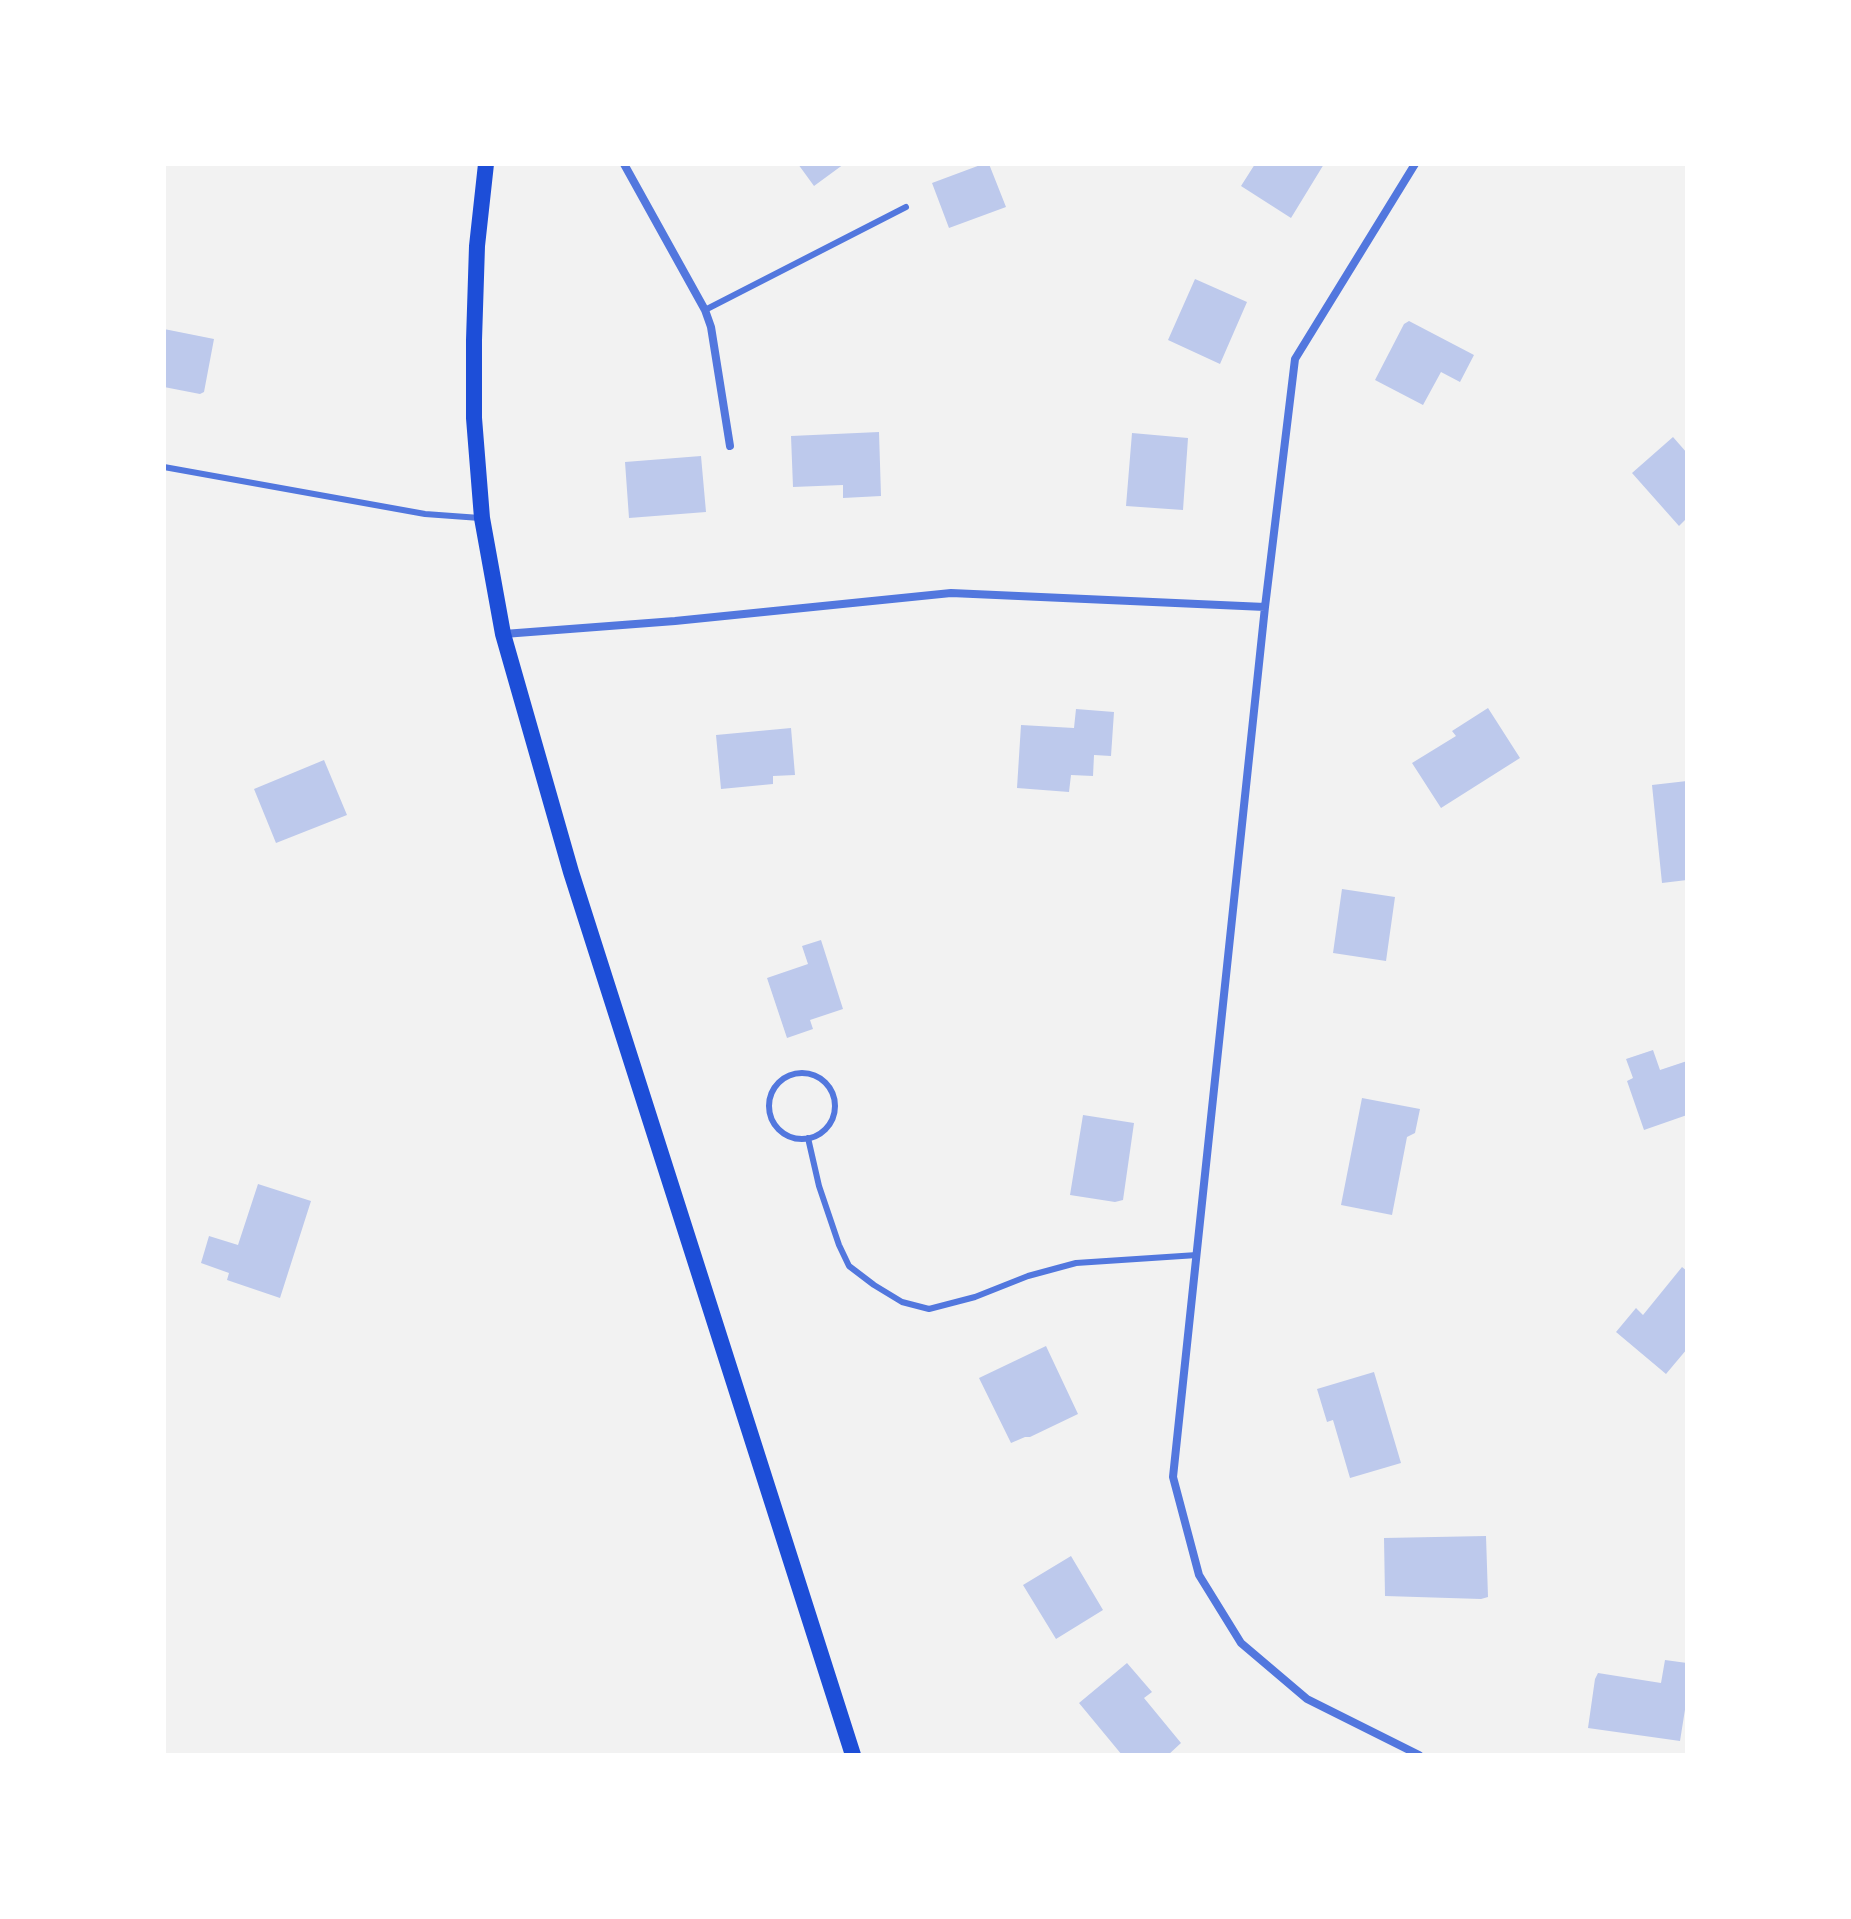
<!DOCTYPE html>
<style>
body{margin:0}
#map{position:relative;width:1851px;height:1919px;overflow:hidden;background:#f2f2f2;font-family:"Nunito Sans",sans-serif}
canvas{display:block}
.frame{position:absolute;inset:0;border:166px solid #fff;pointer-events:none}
</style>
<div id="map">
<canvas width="1851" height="1919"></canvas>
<div class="frame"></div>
</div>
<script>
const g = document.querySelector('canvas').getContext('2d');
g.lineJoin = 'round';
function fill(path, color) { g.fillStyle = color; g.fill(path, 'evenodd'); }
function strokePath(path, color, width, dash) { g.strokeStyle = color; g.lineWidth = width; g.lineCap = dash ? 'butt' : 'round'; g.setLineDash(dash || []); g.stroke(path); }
fill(new Path2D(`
 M798 164H844L814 186Z
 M983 164H989L1006 207 949 228 932 183Z
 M1255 164H1324L1291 218 1241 186Z
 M1195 279 1247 302 1220 364 1168 340Z
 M1409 321 1474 355 1460 382 1441 372 1423 405 1375 380 1404 324Z
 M164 329 214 339 204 392 200 394 164 387Z
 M879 432 881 496 843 498V485L793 487 791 436Z
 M1132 433 1188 438 1183 510 1126 506Z
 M1673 437 1687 453V518L1679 526 1632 473Z
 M701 456 706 512 629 518 625 462Z
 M1488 708 1520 758 1441 808 1412 763 1456 736 1452 731Z
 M1076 709 1114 712 1111 756 1094 755 1093 776 1071 775 1069 792 1017 788 1021 725 1074 728Z
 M791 728 795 775 773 776V784L721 789 716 735Z
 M324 760 347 815 276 843 254 789Z
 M1687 781V880L1662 883 1652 785Z
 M1342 889 1395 897 1386 961 1333 953Z
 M821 940 843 1009 810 1020 813 1029 787 1038 767 978 808 964 802 946Z
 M1653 1050 1660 1070 1687 1061V1115L1644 1130 1627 1081 1633 1078 1626 1059Z
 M1362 1098 1420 1109 1415 1133 1407 1137 1392 1215 1341 1205Z
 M1083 1115 1134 1123 1123 1200 1115 1202 1070 1195Z
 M258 1184 311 1201 280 1298 227 1280 229 1273 201 1263 209 1236 238 1245Z
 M1682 1267 1687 1271V1349L1666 1374 1616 1332 1636 1308 1643 1315Z
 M1046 1346 1078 1414 1030 1437H1025L1011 1443 979 1378Z
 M1374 1372 1401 1463 1350 1478 1333 1420 1327 1422 1317 1389Z
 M1486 1536 1488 1597 1481 1599 1385 1596 1384 1538Z
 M1071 1556 1103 1610 1056 1639 1023 1585Z
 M1665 1660 1687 1663V1697L1680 1741 1588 1728 1595 1679 1598 1673 1661 1683Z
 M1127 1663 1152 1692 1144 1698 1181 1743 1168 1755H1122L1079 1703Z`), '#bdc9ec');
strokePath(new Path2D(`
 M705 310 906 207
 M164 467 425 514 480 518
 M769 1106a33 33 0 1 1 66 0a33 33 0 1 1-66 0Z
 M808 1138 819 1186 839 1245 849 1266 874 1285 902 1302 929 1309 975 1297 1028 1276 1076 1263 1197 1255`), '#5277de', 6);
strokePath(new Path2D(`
 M624 164 705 310 711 327 730 446
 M1415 164 1295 359 1265 607 1173 1477 1199 1575 1241 1643 1307 1699 1419 1755
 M504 634 675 621 951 593 1265 607`), '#5277de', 8);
strokePath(new Path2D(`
 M486 164 477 246 474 340V418L482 518 503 634 571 872 853 1755`), '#1d4ed8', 16);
</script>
